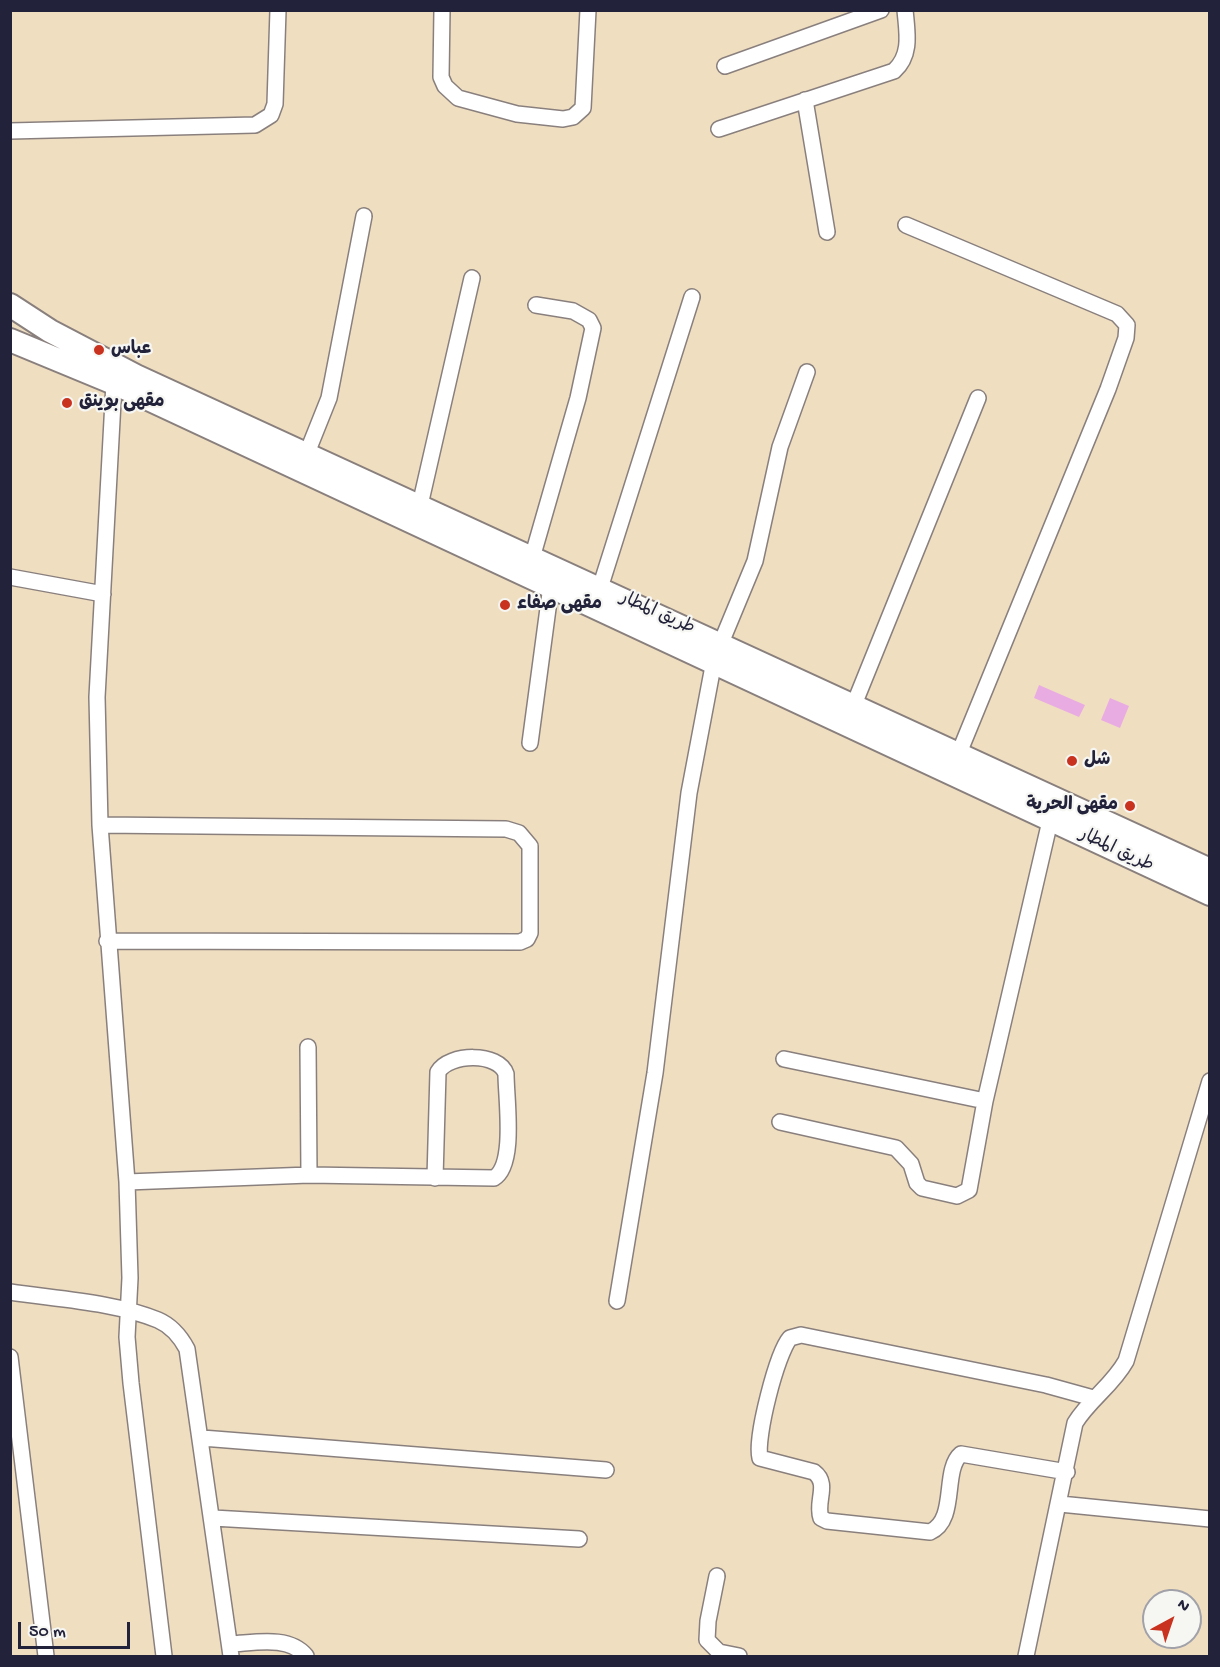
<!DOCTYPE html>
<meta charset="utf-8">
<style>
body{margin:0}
#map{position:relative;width:1220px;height:1667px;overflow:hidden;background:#f0dec0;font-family:"Gochi Hand",sans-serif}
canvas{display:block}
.frame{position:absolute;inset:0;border:12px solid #22223b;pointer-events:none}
.north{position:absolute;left:1142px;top:1589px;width:60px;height:60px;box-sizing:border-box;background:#f6f6f2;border:2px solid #a1a1a9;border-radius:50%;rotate:40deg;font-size:16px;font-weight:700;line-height:24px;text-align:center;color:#22223b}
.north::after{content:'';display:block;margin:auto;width:21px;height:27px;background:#c8321e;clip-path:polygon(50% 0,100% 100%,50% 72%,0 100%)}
.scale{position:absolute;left:18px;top:1622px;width:112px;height:27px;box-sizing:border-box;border:3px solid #22223b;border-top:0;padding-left:8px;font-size:18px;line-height:21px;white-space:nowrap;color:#22223b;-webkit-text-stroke:4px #f6f6f2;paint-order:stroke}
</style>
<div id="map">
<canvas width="1220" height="1667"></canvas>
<div class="frame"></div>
<div class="north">N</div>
<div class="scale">50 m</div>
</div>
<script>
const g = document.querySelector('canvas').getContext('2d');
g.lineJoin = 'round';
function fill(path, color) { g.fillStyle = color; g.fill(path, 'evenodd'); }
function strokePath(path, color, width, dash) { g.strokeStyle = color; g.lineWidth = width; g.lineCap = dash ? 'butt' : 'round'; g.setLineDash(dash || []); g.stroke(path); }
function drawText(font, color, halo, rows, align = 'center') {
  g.font = font + ' "Gochi Hand","Playpen Sans Arabic",sans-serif'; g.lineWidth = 4.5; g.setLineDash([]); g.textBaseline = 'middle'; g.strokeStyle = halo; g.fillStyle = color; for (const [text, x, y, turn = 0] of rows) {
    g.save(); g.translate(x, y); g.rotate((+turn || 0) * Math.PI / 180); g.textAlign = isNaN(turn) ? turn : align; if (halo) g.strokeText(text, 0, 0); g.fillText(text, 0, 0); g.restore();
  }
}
fill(new Path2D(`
 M1039 685 1085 705 1079 717 1034 698Z
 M1110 698 1129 706 1120 728 1101 720Z`), '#e9ace2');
const minor = new Path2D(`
 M442 10 441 77 445 86 458 98 517 114 563 119 573 117 583 108 588 10
 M725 66 881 10
 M805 100 827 232
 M719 129 894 71C912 55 907 32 905 10
 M10 131 255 125 271 115 275 104 278 10
 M906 225 1117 314 1127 325 1126 338 1108 389 959 753
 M114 383 97 697 100 825 127 1182 130 1278 127 1337 131 1383 164 1656
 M307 453 329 398 364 216
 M420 505 472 278
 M532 558 578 398 593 328 589 320 573 311 536 305
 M10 577 103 594
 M600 588 692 297
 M721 643 755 561 780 447 807 372
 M853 707 978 398
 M530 743 551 586
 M100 825 506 829 519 833 530 846V933L527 939 520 942 107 941
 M308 1047 309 1175
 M784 1059 985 1101
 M780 1122 896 1148 911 1164 917 1183 922 1188 957 1196 969 1190 985 1101 1050 821
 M127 1182 309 1175 494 1178C516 1165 506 1099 506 1074 499 1052 449 1053 438 1072L435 1178
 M10 1292C56 1299 115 1302 158 1320 172 1326 180 1336 187 1349L231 1656
 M617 1301 655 1073 689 793 714 661
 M10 1357 46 1656
 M202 1438 606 1470
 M1067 1472 961 1454C942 1470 958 1520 930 1532L827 1521 821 1518C815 1502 830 1484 814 1472L760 1458C755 1438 777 1353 790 1338L801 1335 1046 1385 1093 1398
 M1060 1504 1210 1519
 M213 1518 579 1539
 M717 1576 708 1621 707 1640 719 1652 739 1656
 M230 1644C254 1643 289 1635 306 1656
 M1026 1656 1075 1423C1090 1399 1112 1386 1126 1361L1210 1081`);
const primary = new Path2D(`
 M10 305 50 331 136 376 1210 870
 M10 340 114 383 1210 894`);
strokePath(minor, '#89807e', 18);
strokePath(primary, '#89807e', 26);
strokePath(minor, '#fff', 15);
strokePath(primary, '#fff', 22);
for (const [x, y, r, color] of [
 [99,350,6,"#c8321e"],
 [67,403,6,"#c8321e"],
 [505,605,6,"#c8321e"],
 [1072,761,6,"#c8321e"],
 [1130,806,6,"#c8321e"]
]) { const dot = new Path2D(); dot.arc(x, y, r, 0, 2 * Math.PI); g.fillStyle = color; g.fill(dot); strokePath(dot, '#f6f6f2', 2); }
drawText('bold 18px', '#22223b', '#f6f6f2', [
 ["عباس",111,350],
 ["مقهى بوينق",79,403],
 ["مقهى صفاء",517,605],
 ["شل",1084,761],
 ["مقهى الحرية",1118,806,"right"]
], 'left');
drawText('18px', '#22223b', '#f6f6f2', [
 ["طريق المطار",657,614,24],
 ["طريق المطار",1116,851,25]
]);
</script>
